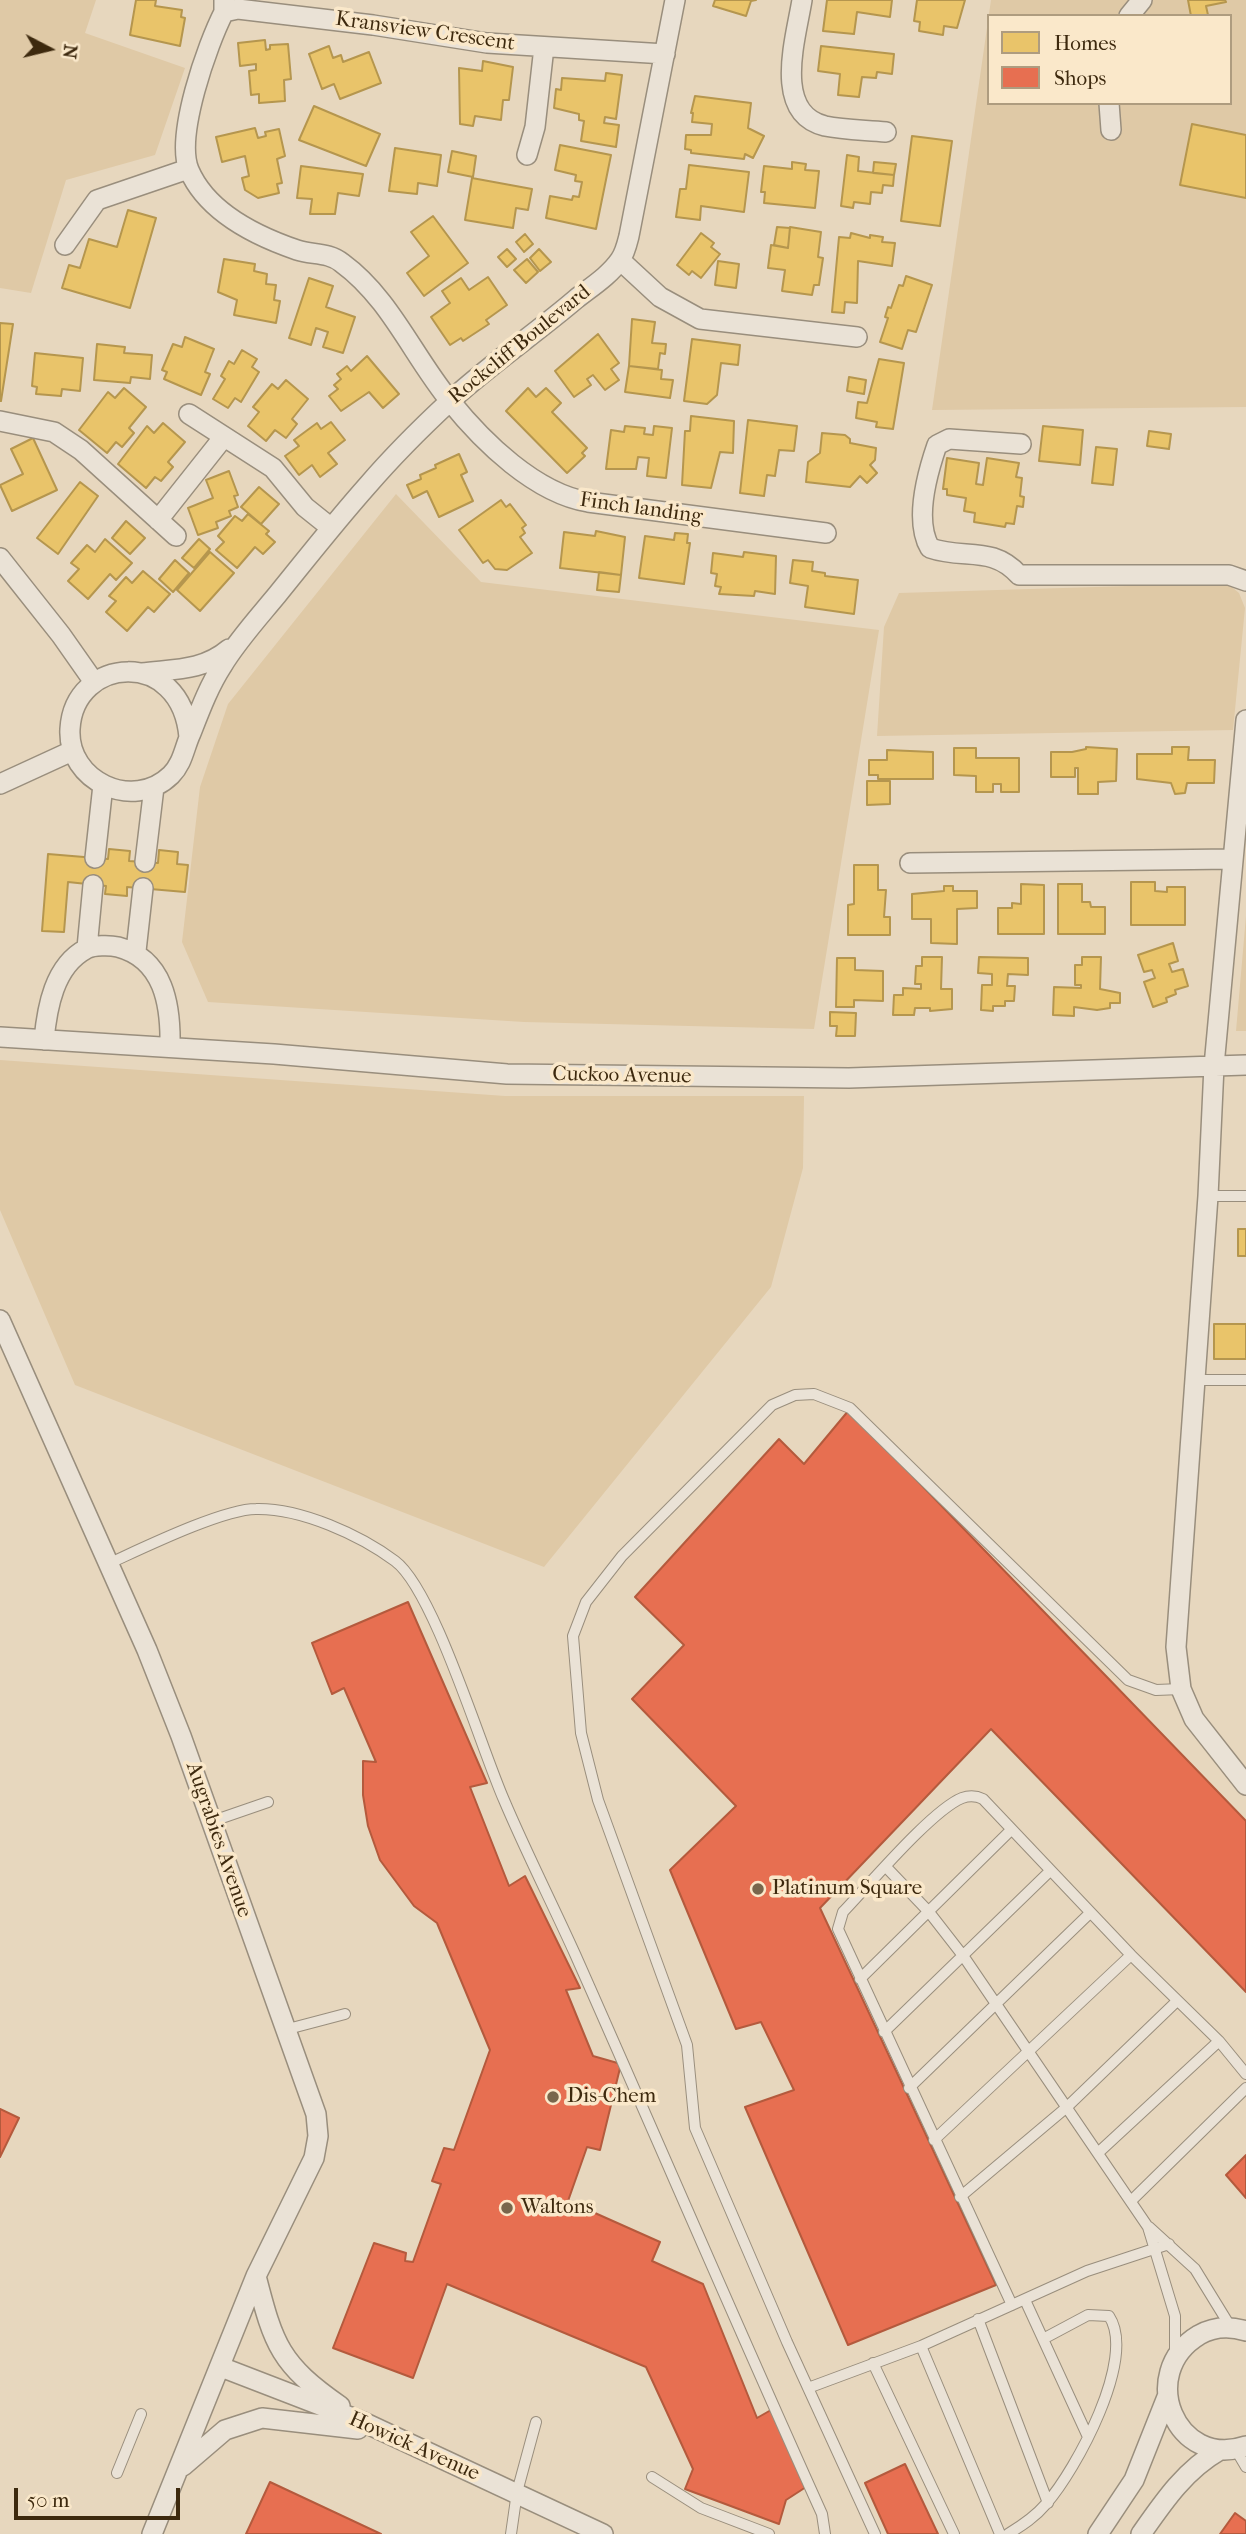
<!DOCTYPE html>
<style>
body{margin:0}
#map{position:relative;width:1246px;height:2534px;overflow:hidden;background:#e7d7be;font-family:"IM FELL French Canon",serif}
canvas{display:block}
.legend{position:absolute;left:987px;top:14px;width:245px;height:91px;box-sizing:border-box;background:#fae8ca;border:2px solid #ae9c7f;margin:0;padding:9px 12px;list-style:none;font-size:21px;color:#3d290e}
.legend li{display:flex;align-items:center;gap:14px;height:35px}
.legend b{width:35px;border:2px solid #ae9c7f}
.north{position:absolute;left:14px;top:14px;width:70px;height:70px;-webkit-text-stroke:5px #fae8ca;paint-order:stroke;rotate:97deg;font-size:19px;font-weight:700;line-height:28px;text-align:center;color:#3d290e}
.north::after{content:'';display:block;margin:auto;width:24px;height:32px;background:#3d290e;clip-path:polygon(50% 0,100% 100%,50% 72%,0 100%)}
.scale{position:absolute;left:14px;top:2488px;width:166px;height:32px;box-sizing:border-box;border:4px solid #3d290e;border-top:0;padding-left:9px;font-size:21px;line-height:24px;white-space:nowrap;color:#3d290e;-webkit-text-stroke:5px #fae8ca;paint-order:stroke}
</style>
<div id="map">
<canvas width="1246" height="2534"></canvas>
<ul class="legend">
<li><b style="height:19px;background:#e9c46a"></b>Homes</li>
<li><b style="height:19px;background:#e76f51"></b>Shops</li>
</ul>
<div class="north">N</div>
<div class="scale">50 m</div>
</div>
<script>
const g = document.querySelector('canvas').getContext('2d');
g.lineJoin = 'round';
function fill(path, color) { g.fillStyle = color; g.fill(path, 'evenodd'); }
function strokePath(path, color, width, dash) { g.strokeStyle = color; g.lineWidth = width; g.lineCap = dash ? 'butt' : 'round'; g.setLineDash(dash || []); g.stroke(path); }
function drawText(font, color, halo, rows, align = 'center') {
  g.font = font + ' "IM FELL French Canon",serif'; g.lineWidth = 7; g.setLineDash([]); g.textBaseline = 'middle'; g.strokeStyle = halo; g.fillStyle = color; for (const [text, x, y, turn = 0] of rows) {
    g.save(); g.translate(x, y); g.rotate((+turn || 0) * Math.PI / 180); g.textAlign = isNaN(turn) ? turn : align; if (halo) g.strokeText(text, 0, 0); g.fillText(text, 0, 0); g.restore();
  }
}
fill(new Path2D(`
 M0 0H96L85 33 185 68 155 155 66 180 31 293 0 288Z
 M991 0H1246V407L932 410ZM989 16H1230V103H989Z
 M396 494 481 582 879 630 814 1029 524 1022 208 1002 182 942 200 787 228 704Z
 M1227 583 1239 593 1245 608 1233 730 877 736 884 627 899 593Z
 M1246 916V1031H1236Z
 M0 1060 505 1096H804L803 1168 771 1287 544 1567 75 1385 0 1210Z`), '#dfc9a6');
const homes = new Path2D(`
 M136 0H156L155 6 182 10 181 17 185 18 180 46 130 35Z
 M715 0H756L751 1 746 16 713 6Z
 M827 0H892L890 17 857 12 854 34 823 31Z
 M917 0H965L957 28 944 26 943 35 919 31 920 22 914 21Z
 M1188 0H1225L1226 2 1206 6 1208 15 1191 16Z
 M265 40 266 50 270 49V45L288 44 291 79 284 80 285 101 259 103V94L251 95 249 71 256 70V64L240 66 238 43Z
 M329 46 333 58 341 55 343 62 369 52 381 83 340 99 334 84 322 89 309 54Z
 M821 46 894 54 892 74 877 72 876 78 862 77 859 97 838 95 840 74 818 71Z
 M483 61 513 67 509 100H503L501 120 475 116 473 126 460 124 459 68 482 71Z
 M606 73 622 75 616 119 605 117 604 123 619 125 616 147 581 141 584 121 579 120V114L554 108 556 89 561 90 562 78 605 81Z
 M695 96 751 103 748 128 764 136 753 158 745 154 744 159 691 153V150L685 149 686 135H711L712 124 692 122 693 113H691Z
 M314 106 380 134 366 166 299 140Z
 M1192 124 1246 135V198L1180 185Z
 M255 128 258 138 266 136 265 132 279 129 285 156 277 159 282 183 277 184 279 193 258 198 245 190 242 178 249 176 245 156 222 162 216 137Z
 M912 136 952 141 940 226 901 221Z
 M560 145 611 155 596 229 546 218 550 196 572 200 573 196 579 197 582 182 575 181 576 175 555 170Z
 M395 148 441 155 437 186 418 183 417 194 389 191Z
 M452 151 476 156 473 177 448 172Z
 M847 155 859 157 858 171 894 175 893 186 883 185 882 193 871 192 870 204 854 202 853 208 841 206Z
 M792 162 806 164 805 170 819 171 815 208 764 203 765 192H761L764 166 792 169Z
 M874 162 896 164 894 175 873 173Z
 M689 165 749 172 744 212 701 206 700 220 676 217 680 189H686Z
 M301 166 363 174 359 196 338 193 335 214H310L312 199 297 198Z
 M472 178 532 189 528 210 516 208 513 228 465 220Z
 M128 210 156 218 130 308 62 288 69 265 80 268 89 239 117 247Z
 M433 216 468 263 424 296 407 273 429 256 411 232Z
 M777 227 790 228 788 248 774 245Z
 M790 227 821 232 818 257 823 258 819 285H814L812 295 782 291 785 270 768 268 771 245 788 248Z
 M701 233 714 243 711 247 720 254 701 278 692 271 689 275 677 265Z
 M851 233 870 238V235L883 237 882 242 895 243 892 266 858 261 857 303 845 302 844 313 832 312 839 237 850 238Z
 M525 234 533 244 524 252 516 242Z
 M507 249 516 259 507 267 498 257Z
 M539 249 551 262 540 271 530 258Z
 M224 259 255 264 254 271 267 274 266 284 276 285 274 300 280 301 276 323 234 315 237 300 218 292Z
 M527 259 538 272 526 283 514 270Z
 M718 261 739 264 736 288 715 285Z
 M906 276 932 285 916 332 908 330 902 349 880 342 888 318 885 317 888 307 891 308 899 285 903 286Z
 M488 277 507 305 486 320 489 324 463 341 461 338 450 345 431 317 450 303 442 291 461 278 469 290Z
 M309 278 333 286 326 307 355 317 343 353 323 347 328 332 316 328 311 345 289 338Z
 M632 319 655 322 652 343 666 344 665 354 660 353 658 369 629 366Z
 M0 323 13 324 1 401H0Z
 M598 334 619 363 611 369 619 380 605 390 593 375 587 379 591 385 574 397 555 371Z
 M185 337 214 349 205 372 210 374 201 395 164 379 167 372 162 370 173 344 182 347Z
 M692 339 740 345 738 365 721 363 717 395 707 404 684 401Z
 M97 344 125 347 124 353 152 355 150 379 131 377 130 383 94 380Z
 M242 350 257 359 252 367 259 372 241 402 235 398 228 408 213 399 225 379 221 376 229 361 234 364Z
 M35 353 83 358 80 391 62 389 61 396 36 394 37 387 32 386Z
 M367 356 399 394 383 408 369 392 341 411 329 396 338 389 334 385 341 379 337 374 347 366 351 371Z
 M879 359 904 363 893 429 876 427 877 422 856 418 858 402 867 403Z
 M629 366 662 370 661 379 673 380 670 398 625 392Z
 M849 377 866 380 864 394 847 391Z
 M286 380 308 399 292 419 297 424 286 438 275 430 266 441 248 426 259 412 253 407 272 384 278 389Z
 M124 388 146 407 129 428 134 433 122 447 116 442 107 453 79 430 108 392 115 398Z
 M528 388 536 397 546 388 561 403 552 412 587 448 582 453 585 456 567 473 506 411Z
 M691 416 734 421 733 453 720 452 711 488 682 485 685 431H690Z
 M748 420 797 426 794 451 779 450 775 476 767 475 764 496 740 493Z
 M331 422 345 440 328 453 337 464 320 477 312 465 299 475 285 456 299 446 294 440 317 423 321 429Z
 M163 423 185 442 168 462 173 467 161 481 155 477 146 488 118 464 147 426 154 433Z
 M625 426 645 428 644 434 653 435 654 426 672 428 666 478 647 476 649 458 638 457 636 469H606L611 430 624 432Z
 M1043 426 1083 430 1080 465 1039 461Z
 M1149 431 1171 434 1169 449 1147 446Z
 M822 433 845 435 850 439V443L876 448 875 460 870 465 877 473 867 483 860 476 850 487 806 482 808 462 820 453Z
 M33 438 57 490 12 511 0 485 23 474 11 449Z
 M1096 447 1117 449 1113 485 1092 483Z
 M459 454 467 472 461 475 473 501 439 517 427 491 413 498 407 485 421 479 420 475 436 468 435 465Z
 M947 458 979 463 976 484 983 485 987 458 1019 463 1016 477 1022 478 1020 496 1024 497 1023 507 1017 506 1014 524 1006 523 1005 527 974 522 975 513 964 511 966 498 947 495V489H943Z
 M229 471 238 495 234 496 238 507 229 511 231 516 216 522 218 528 198 535 188 508 213 498 206 480Z
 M80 482 98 496 58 554 37 538Z
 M259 487 279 504 261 524 241 507Z
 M501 500 506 507 510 504 526 525 522 528 525 533 520 537 532 553 507 570 495 569 488 560 483 563 459 530Z
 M248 514 269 531 266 534 275 542 263 554 255 547 237 568 216 550 224 542 218 536 235 516 242 521Z
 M126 521 145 538 130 554 112 538Z
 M596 531 625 537 621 575 560 568 564 532 595 536Z
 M675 533 688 534 687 543H690L684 584 639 578 645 536 674 540Z
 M105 539 132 563 116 580 110 574 88 599 68 581 79 569 71 563 87 545 95 552Z
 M199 539 210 549 194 568 182 558Z
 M210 552 234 573 200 611 177 590Z
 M744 552 776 556 775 594 755 591 754 596 719 594 721 587 715 586 717 574 711 573 713 553 743 557Z
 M175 560 189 573 173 592 159 579Z
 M793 560 813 562 812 571 825 573V576L858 580 854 614 805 607 808 586 790 583Z
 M143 571 170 594 154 612 148 607 127 631 106 612 116 601 109 596 126 577 132 583Z
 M599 572 621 575 619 592 597 590Z
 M1086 747 1117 749 1116 781 1098 782V794H1078V768H1075V777H1051V752H1072L1086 749Z
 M1172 747H1189L1188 760H1215L1214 783H1187L1185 793 1175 794 1171 783 1137 779V754H1172Z
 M954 748H976V758H1019V792H1001V784H993V792H976V776L954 775Z
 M887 750 933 752V779H878V775H869V760H887Z
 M867 781H890V804L867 805Z
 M109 849 130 851 129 861 158 863 159 850 178 852 177 864 188 865 185 892 127 887V896L105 894 106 886 68 882 64 932 42 931 48 854 108 859Z
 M854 865H878V890H886L884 917H890V935H848V905L854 904Z
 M1131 882H1155V891L1167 892V887H1185V925H1131Z
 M1021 884 1044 885V934H998V908H1012V903L1021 904Z
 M1058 884H1082V902H1090L1091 907H1105V934H1058Z
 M944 886H953V891H977V908L957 909V944L931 943V919H912V894L944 891Z
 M1173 943 1178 961 1169 964 1172 972 1183 969 1188 986 1175 990 1176 994 1166 998 1167 1002 1153 1007 1144 982 1155 978 1152 970 1144 972 1138 955Z
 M922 957H942L941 989H952V1009L930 1011V1008H915L914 1015H893L894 995H903V988L921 989V984H915L916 966H922Z
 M979 957 1028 958V975L1008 974 1007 986H1015L1014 1001H1005V1006H993V1011L981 1010 982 985H992V974L978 973Z
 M1082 957H1101L1100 989 1120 993V1003H1110V1008L1097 1010 1074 1007V1016L1053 1015 1054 987 1081 988V985H1075V965H1082Z
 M837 958H855V970L883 971V1001L854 1000V1007H836Z
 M830 1012 856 1013 855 1036H836L837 1026H830Z
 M1238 1229H1246V1256H1238Z
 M1214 1324H1246V1359H1214Z`);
fill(homes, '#e9c46a');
strokePath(homes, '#b5964e', 2);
const shops = new Path2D(`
 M849 1410 1246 1821V1992L991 1729 820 1908 996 2285 848 2345 745 2107 794 2090 761 2022 736 2029 670 1870 736 1806 632 1699 684 1645 635 1597 779 1439 804 1464Z
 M408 1602 487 1783 470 1787 509 1886 525 1876 580 1988 566 1990 593 2056 621 2064 600 2150 587 2147 568 2201 660 2242 652 2261 703 2284 757 2418 771 2410 806 2487 786 2500 779 2524 685 2489 693 2469 646 2367 447 2284 413 2378 333 2348 374 2243 406 2253 405 2261 413 2262 441 2184 432 2181 444 2148 454 2150 490 2050 437 1923 414 1906 380 1860 368 1826 363 1795V1761L376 1762 344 1688 332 1694 312 1643Z
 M0 2109 19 2118 0 2157Z
 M1246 2155V2198L1226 2175Z
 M905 2464 938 2534H888L865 2483Z
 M270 2482 381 2534H246Z
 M1235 2513 1246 2521V2534H1220Z`);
fill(shops, '#e76f51');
strokePath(shops, '#b45a3d', 2);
const service = new Path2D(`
 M1208 1196H1246
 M1196 1380H1246
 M110 1563C143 1548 223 1509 256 1509 301 1508 360 1535 395 1561 434 1590 481 1748 504 1800 526 1852 552 1903 575 1954 658 2141 738 2328 822 2514L825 2534
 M210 1822 268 1802
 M886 1867 929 1912 964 1957 1148 2227 1175 2316V2354
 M860 1979 1011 1830
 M288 2029 345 2014
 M884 2032 1050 1871
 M909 2088 1090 1913
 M934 2140 1131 1955
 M1099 2152 1219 2041
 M960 2197 1067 2107 1177 2001
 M1132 2200 1246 2088
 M1149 2227 1195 2269 1230 2326
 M1025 2300 1088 2437
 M1012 2305 838 1929 843 1912C869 1885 932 1810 962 1798 970 1795 977 1796 983 1799L1131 1955 1219 2041 1246 2074
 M978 2319 1048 2503
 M921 2346 1000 2534
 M873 2363 954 2534
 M808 2388 921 2346 1087 2271 1169 2244
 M1236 2450 1246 2467
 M117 2473 141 2414
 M652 2477 701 2508 769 2534
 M511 2534 517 2492 536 2422
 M875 2534 787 2342 695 2128 687 2045 598 1800 581 1733 573 1636 586 1602 622 1556 772 1405 795 1395 814 1394 850 1408 1128 1680 1156 1690 1181 1689
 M1008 2534C1023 2525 1035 2517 1046 2504 1076 2470 1137 2358 1109 2316L1088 2315 1043 2339`);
const minor = new Path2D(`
 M224 0V12C207 45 175 136 189 170 207 212 256 236 297 250 312 255 329 252 342 263 390 298 413 356 450 401 483 442 535 493 588 502L826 533
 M802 0C796 38 772 113 825 126 844 130 866 130 886 132
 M224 12 238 9 373 25 487 43 665 54
 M1129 16 1142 0
 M1109 103 1111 130
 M527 155 535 127 544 47
 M65 245 97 200 188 169
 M620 260 660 297 700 319 857 337
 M189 414 273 468 305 507 330 527
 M0 421 54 432 81 450 176 536
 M1021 444 949 439 937 445C927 474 914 521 930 548 964 560 992 545 1019 575H1229L1246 581
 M158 520 223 438
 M0 558 61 635 94 682
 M142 673C174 669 203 671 229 649
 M1246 720 1214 1066 1208 1196 1176 1647 1181 1689 1194 1719 1246 1785
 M189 737C181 647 74 656 70 729 67 781 133 812 171 775 183 763 184 748 191 733 200 710 209 686 222 666 237 641 258 618 277 595 307 558 336 521 368 485 393 456 421 428 449 402 489 365 535 334 576 299 591 287 609 276 620 260 625 253 627 244 629 236L675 0
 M0 784 72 751
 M95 858 103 785
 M145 862 154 787
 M910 863 1232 859
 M87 948 93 885
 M136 951 143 888
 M0 1037 274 1054 507 1074 849 1078 1246 1065
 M44 1040C47 1008 54 966 86 949 93 945 110 945 118 947 164 959 171 1005 170 1047
 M0 1320 147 1650 181 1736 316 2114 318 2136 314 2158 256 2276 152 2534
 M256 2276C274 2346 280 2364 340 2406
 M1246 2331C1230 2326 1213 2327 1199 2335 1136 2373 1176 2470 1246 2446
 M221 2367 361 2421 603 2534
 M183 2466 225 2430 262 2418 358 2429
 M1098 2534 1134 2480 1167 2397
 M1141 2534C1164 2501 1185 2470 1220 2450`);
strokePath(service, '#998e7d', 12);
strokePath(minor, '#998e7d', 22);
strokePath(service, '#eae2d6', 10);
strokePath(minor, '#eae2d6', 19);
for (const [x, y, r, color] of [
 [758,1889,7,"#78664c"],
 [553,2097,7,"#78664c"],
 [507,2208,7,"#78664c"]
]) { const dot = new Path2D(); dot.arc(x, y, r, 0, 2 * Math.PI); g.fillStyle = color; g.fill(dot); strokePath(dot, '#fae8ca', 2.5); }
drawText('21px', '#3d290e', '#fae8ca', [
 ["Kransview Crescent",425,32,8],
 ["Rockcliff Boulevard",520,345,-39],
 ["Finch landing",641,509,8],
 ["Cuckoo Avenue",622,1076,1],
 ["Augrabies Avenue",218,1840,71],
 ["Howick Avenue",414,2447,24]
]);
drawText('21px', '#3d290e', '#fae8ca', [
 ["Platinum Square",772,1889],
 ["Dis-Chem",567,2097],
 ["Waltons",521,2208]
], 'left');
</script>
